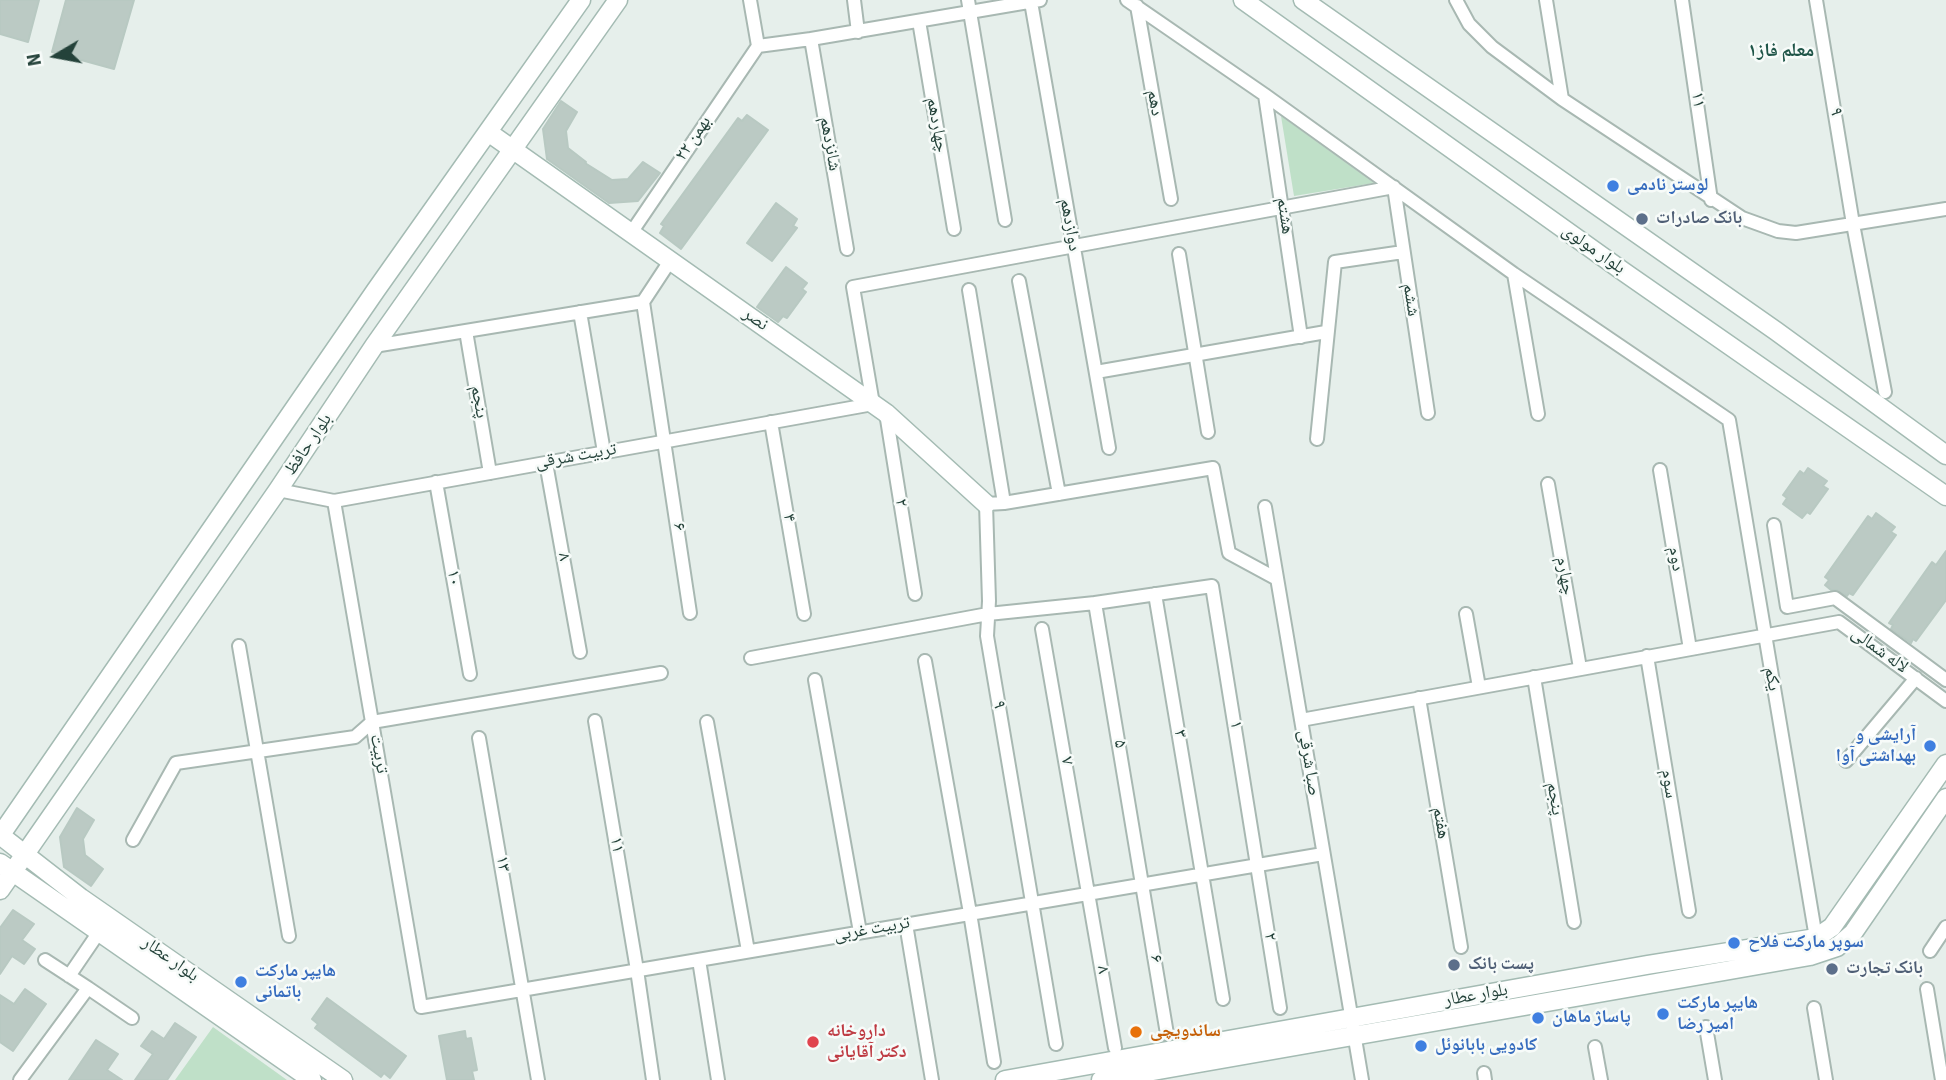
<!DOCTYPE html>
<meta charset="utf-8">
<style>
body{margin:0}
#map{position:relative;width:1946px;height:1080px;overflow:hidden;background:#e6efeb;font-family:"Source Sans 3",sans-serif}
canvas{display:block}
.north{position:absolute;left:21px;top:21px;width:70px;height:70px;-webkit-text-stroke:5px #f7fbf9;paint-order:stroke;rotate:260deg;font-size:19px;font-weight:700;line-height:28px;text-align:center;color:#24423a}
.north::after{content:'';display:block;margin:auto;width:24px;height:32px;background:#24423a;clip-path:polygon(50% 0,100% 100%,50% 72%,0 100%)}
</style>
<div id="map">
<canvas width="1946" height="1080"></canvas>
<div class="north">N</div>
</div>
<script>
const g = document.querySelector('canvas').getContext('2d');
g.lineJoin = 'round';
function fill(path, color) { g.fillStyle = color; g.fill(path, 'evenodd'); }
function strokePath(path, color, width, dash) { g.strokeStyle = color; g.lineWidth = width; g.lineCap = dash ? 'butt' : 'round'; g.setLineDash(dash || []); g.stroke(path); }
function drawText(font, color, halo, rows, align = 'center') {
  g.font = font + ' "Source Sans 3","Noto Naskh Arabic",sans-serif'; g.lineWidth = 5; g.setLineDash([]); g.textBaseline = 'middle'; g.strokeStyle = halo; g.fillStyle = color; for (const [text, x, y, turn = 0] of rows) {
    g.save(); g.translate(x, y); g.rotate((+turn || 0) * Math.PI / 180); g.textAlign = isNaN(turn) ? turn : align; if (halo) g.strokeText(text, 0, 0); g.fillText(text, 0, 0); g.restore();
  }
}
fill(new Path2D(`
 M1281 116 1374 183 1294 196Z
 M213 1027 287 1080H175Z`), '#bfe0c8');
const building = new Path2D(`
 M0 0H39L28 42 0 34Z
 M66 0H134L114 69 52 52Z
 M561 101 577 112 566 131 568 148 586 162 585 163 612 180 628 179 643 162 660 173 638 201 609 203 547 159 543 129Z
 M747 115 768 130 681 249 660 233 664 226 661 224 738 118 742 121Z
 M776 203 797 219 793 226 797 228 772 261 747 243Z
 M786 267 807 283 802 289 806 292 787 318 783 316 778 322 757 307Z
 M1808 468 1827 481 1823 486 1828 489 1810 514 1807 512 1802 518 1783 504 1787 498 1783 495 1800 471 1804 474Z
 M1876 513 1895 527 1891 532 1896 535 1853 595 1849 593 1847 596 1837 590H1831L1825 585 1829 580 1825 577 1868 516 1872 519Z
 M1946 551V600L1916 641 1913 639 1911 643 1891 629 1893 625 1889 623 1932 562 1936 565Z
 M77 808 94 820 83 839 85 855 103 869 91 886 64 867 60 837Z
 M13 910 34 924 22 940 35 949 24 964 12 956 0 974V928Z
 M25 989 46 1004 13 1051 0 1042V995L14 1004Z
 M327 998 406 1056 390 1078 384 1073 381 1077 315 1028 318 1024 312 1019Z
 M175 1023 196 1037 167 1080H135L153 1054 141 1046 152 1031 164 1039Z
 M465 1031 466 1039 471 1038 477 1070 472 1071 474 1080H447L439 1036Z
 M96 1040 118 1054 107 1070 122 1080H69Z`);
fill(building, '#bbcac4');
strokePath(building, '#b8c9c2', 2);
const street = new Path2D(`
 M750 0 758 46
 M854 0 858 32
 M968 0 1005 220
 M1127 0 1265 95 1514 274 1729 420 1816 938
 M1456 0 1469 24 1492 47 1562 99 1742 218 1778 231 1796 233 1946 209
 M1546 0 1562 99
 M1682 0 1711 200
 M1816 0 1853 224 1885 392
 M1031 2 1109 448
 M1137 6 1171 199
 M919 21 954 229
 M811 39 847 249
 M758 46 811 39 1040 0
 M1265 95 1301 337
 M631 233 758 46
 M1179 254 1208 432
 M1514 274 1538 414
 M1019 281 1059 494
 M969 290 1004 503
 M643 302 690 613
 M580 312 604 452
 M466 331 490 473
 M374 346 643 302 670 261
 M1096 372 1326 332
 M886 413 915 594
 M771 422 804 614
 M1317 439 1335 262 1403 252
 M546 463 580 652
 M1660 470 1690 649
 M436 482 470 674
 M1548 484 1580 668
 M278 490 334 501 873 404 853 287 1394 187 1428 413
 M334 501 421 1007 1323 854
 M1265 507 1362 1080
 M1774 525 1787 607 1835 598 1946 680
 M1155 594 1223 999
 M1095 603 1167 1034
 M1466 614 1479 687
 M1042 629 1115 1048
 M239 646 289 936
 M1647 656 1689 911
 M751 658 988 614 1095 603 1212 586 1280 1008
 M925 661 970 913 994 1062
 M1534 677 1574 922
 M815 680 860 932
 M1419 698 1461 947
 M1301 720 1839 622 1946 701
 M595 721 637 970 653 1080
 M707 722 748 951
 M479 738 538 1080
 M1846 761 1916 678
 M133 840 176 763 355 737 372 722 661 673
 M906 924 932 1080
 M1930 951 1946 927
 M45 960 88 988
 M699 960 718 1080
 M69 976 99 932
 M1927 989 1942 1080
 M1814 1008 1826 1080
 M1706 1027 1715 1080
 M1056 1044 987 636 989 601 986 504 1004 503 1213 468 1229 553 1277 579
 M1595 1047 1601 1080
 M1484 1073 1485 1080
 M20 1080 88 988 132 1018`);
const secondary = new Path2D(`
 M1243 0 1624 272 1946 496
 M1303 0 1776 331 1946 455
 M488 132 886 413 986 504
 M0 835 81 898 343 1080
 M0 836 376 290 581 0
 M0 863 312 1080
 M0 890 278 490 374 346 618 0
 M1005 1080 1647 965 1816 938 1832 927 1946 764
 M1101 1080 1810 956 1837 947 1853 933 1946 798`);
strokePath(street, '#a8b8b2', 16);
strokePath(secondary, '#a4bbb3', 21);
strokePath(street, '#fff', 12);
strokePath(secondary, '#fff', 18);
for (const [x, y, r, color] of [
 [1613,186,7,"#3f7fe0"],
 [1642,219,7,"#5c6f8a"],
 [1930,746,7,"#3f7fe0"],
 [1734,943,7,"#3f7fe0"],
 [1454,965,7,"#5c6f8a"],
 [1832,969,7,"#5c6f8a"],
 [241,982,7,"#3f7fe0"],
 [1663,1014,7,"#3f7fe0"],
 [1538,1018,7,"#3f7fe0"],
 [1136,1032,7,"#e8710a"],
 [813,1042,7,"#e0444e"],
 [1421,1046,7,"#3f7fe0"]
]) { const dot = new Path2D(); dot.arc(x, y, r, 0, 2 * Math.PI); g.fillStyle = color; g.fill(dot); strokePath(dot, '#f7fbf9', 2.5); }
drawText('18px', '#24423a', '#f7fbf9', [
 ["۱۱",1697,100,82],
 ["دهم",1154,103,80],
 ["۹",1835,112,81],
 ["چهاردهم",936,125,80],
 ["۲۲ بهمن",694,139,-56],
 ["شانزدهم",829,144,80],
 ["هشتم",1284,216,82],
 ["دوازدهم",1069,225,80],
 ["بلوار مولوی",1593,250,35],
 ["ششم",1410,300,81],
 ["نصر",755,320,35],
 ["پنجم",478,402,80],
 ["بلوار حافظ",309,445,-56],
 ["تربیت شرقی",576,457,-10],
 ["۲",900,503,81],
 ["۴",788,518,81],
 ["۶",678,527,82],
 ["۸",563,557,80],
 ["دوم",1675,559,80],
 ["چهارم",1564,576,80],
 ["۱۰",453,578,80],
 ["لاله شمالی",1879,651,36],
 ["یکم",1771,679,80],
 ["۹",998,705,81],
 ["۱",1235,725,81],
 ["۳",1179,734,80],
 ["۵",1119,744,80],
 ["تربیت",378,754,80],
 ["۷",1066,761,80],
 ["صبا شرقی",1308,763,81],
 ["سوم",1668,784,81],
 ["پنجم",1554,799,81],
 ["هفتم",1440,823,80],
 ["۱۱",616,845,80],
 ["۱۳",502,864,80],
 ["تربیت غربی",872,930,-10],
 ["۲",1269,937,81],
 ["۶",1155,959,81],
 ["بلوار عطار",170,960,35],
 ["۸",1102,970,81],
 ["بلوار عطار",1476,996,-10]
]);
drawText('bold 18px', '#366cbe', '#f7fbf9', [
 ["لوستر نادمی",1627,186],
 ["آرایشی و",1916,736,"right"],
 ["بهداشتی آوا",1916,757,"right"],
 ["سوپر مارکت فلاح",1748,943],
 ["هایپر مارکت",255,972],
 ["باتمانی",255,993],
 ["هایپر مارکت",1677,1004],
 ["امیر رضا",1677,1025],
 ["پاساژ ماهان",1552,1018],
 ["کادویی بابانوئل",1435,1046]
], 'left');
drawText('bold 18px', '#4e5e75', '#f7fbf9', [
 ["بانک صادرات",1656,219],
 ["پست بانک",1468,965],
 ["بانک تجارت",1846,969]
], 'left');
drawText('bold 18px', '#be3a42', '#f7fbf9', [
 ["داروخانه",827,1032],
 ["دکتر آقایانی",827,1053]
], 'left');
drawText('bold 18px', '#c56008', '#f7fbf9', [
 ["ساندویچی",1150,1032]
], 'left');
drawText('bold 19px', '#1f5548', '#f7fbf9', [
 ["معلم فاز۱",1781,52]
]);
</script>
